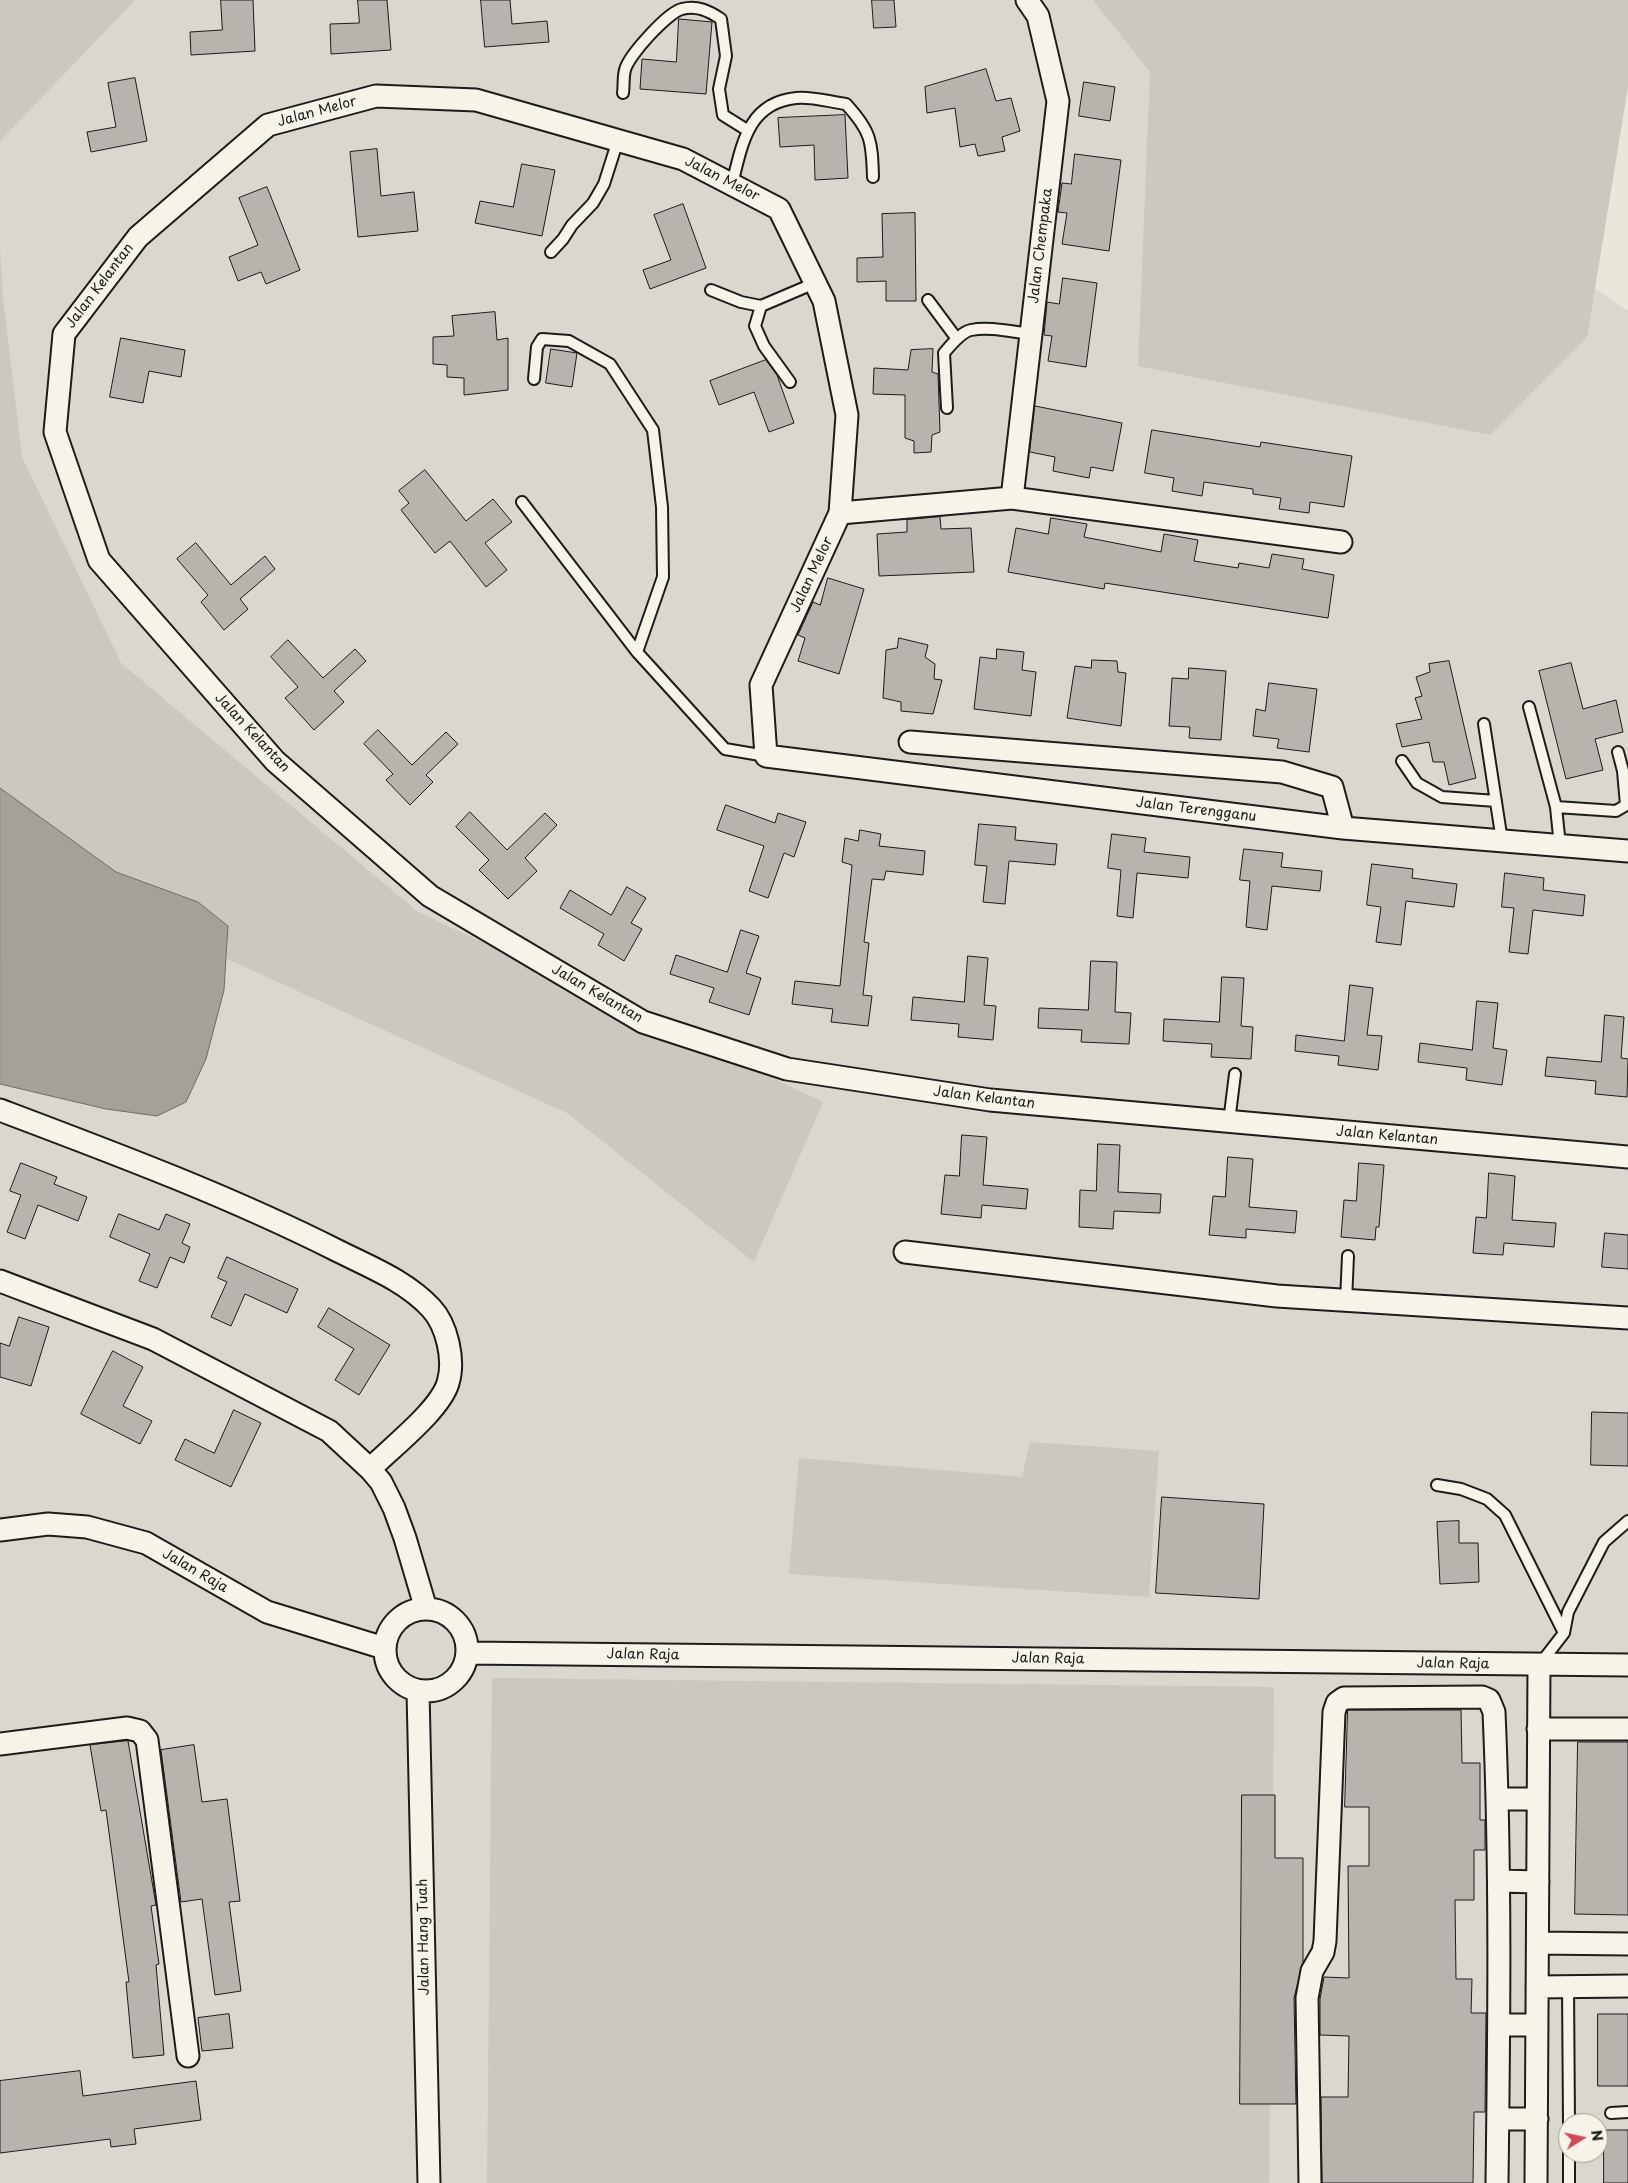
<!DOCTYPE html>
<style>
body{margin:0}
#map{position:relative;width:1628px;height:2183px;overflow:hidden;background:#eae6dc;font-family:"Playpen Sans",sans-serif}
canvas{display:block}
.north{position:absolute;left:1558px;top:2113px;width:50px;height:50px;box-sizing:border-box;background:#f7f3e8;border:1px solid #9f9d96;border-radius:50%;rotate:80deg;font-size:14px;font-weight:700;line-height:20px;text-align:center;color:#1c1c1c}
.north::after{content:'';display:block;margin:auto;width:18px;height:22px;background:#d1495b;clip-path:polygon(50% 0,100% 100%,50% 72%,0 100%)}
</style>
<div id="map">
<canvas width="1628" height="2183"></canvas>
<div class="north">N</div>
</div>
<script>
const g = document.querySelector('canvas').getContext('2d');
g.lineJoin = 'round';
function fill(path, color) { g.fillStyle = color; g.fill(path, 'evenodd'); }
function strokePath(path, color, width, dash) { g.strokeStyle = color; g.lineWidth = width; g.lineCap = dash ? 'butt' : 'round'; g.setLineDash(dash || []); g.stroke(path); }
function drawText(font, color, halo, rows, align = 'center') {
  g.font = font + ' "Playpen Sans",sans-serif'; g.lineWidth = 4; g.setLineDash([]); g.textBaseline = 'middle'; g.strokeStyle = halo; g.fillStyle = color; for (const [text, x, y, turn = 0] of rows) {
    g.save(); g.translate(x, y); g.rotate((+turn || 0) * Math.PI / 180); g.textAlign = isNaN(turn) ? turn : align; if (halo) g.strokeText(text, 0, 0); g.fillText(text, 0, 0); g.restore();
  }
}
fill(new Path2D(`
 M0 0H1229L1268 64 1628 311V2183H0V1084L106 1109 157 1116 186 1102 227 959 228 926 198 902 116 872 0 788ZM1568 2123H1598V2153H1568Z`), '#dad7ce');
fill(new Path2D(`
 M0 0H135L0 141Z
 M1093 0H1628V87L1587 337 1490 435 1138 366 1150 72Z
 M0 246 3 298 22 457 121 663 418 912 823 1102 754 1262 567 1113 227 959 228 926 198 902 116 872 0 788Z
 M1030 1442 1159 1451 1149 1597 789 1574 799 1458 1022 1477Z
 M492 1678 1274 1687 1269 2183H487Z`), '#ccc8c0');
const water = new Path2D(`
 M0 788 116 872 198 902 228 926 224 990 206 1059 186 1102 157 1116 106 1109 0 1084Z`);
fill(water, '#a3a19a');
strokePath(water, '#6d6c68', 1);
const building = new Path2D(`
 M221 0H253L255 51 191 55 190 32 222 30Z
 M358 0H387L391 50 331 54 330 24 359 23Z
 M481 0H510L512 24 547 21 549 42 485 47Z
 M872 0H894L896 27 874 28Z
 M679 19 712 22 706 94 640 89 642 59 676 62Z
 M986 69 996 101 1011 98 1020 131 1002 137 1005 151 978 156 975 144 960 147 955 108 927 113 925 87Z
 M135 78 147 141 91 152 87 132 116 127 108 83Z
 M1084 82 1115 87 1110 121 1079 116Z
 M845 115 848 178 815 180 814 145 780 147 778 118Z
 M377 149 381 196 414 192 418 231 358 237 350 152Z
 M1075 154 1121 160 1109 251 1062 244 1067 213 1058 212 1062 183 1071 184Z
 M522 164 555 170 542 236 475 223 480 201 513 207Z
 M267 187 300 270 266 284 261 272 238 281 229 257 258 245 239 198Z
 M683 204 706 268 650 289 643 270 671 260 654 215Z
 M915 213 916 301H886V281L857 282V258L883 257 882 214Z
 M1063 278 1097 283 1086 367 1048 361 1052 336 1044 335 1047 302 1059 304Z
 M495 312 497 340 508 338V390L464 395V378L447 377V365L433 364V337L454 336 452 316Z
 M121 338 185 350 181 377 149 371 143 403 110 397Z
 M551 349 577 353 572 387 546 383Z
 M933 349 932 372 938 374 940 432 932 435 931 452 914 453V441L905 438V395L873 394 874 368 908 370 911 350Z
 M766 360 777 375 794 423 769 432 754 392 719 405 710 381Z
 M1035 406 1122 423 1113 471 1091 467 1089 478 1053 471 1055 457 1030 452Z
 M1152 430 1260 447 1261 442 1352 456 1344 507 1310 502 1309 513 1279 509 1281 498 1253 494V489L1204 482 1202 496 1172 491 1174 478 1145 473Z
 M425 470 466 521 493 499 512 522 485 543 507 570 486 587 450 541 435 553 401 510 409 503 399 491Z
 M940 517 941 529 971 528 974 572 879 576 877 534 907 532V520Z
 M1051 518 1087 524 1084 537 1161 552 1164 534 1198 540 1194 561 1238 568 1239 563 1269 568 1272 554 1304 559 1302 569 1334 575 1328 618 1105 583 1104 589 1008 572 1016 528 1048 534Z
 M196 543 231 585 265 556 275 569 240 599 248 609 224 630 201 602 208 595 177 559Z
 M828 578 864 589 839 674 798 661 805 638 798 635 813 602 820 605Z
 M899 638 928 645 925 657 935 664 934 679 942 680 933 714 901 711V702L883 698 886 650 897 648Z
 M288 640 323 678 355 649 366 661 334 691 344 702 314 730 285 698 298 687 271 657Z
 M997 649 1024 652 1022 670 1036 672 1031 716 974 709 980 657 996 659Z
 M1092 660 1117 661 1118 672 1126 673 1121 726 1067 718 1075 666 1091 668Z
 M1449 661 1476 778 1449 785 1444 762H1433L1429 742 1402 747 1396 724 1422 719 1415 698 1422 696 1416 677 1430 672 1429 664Z
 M1571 663 1583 709 1616 700 1623 732 1595 739 1603 770 1566 779 1539 671Z
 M1189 668 1226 671 1221 740 1189 738 1190 727 1169 726 1172 678 1188 679Z
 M1269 683 1317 689 1309 752 1277 748 1279 739 1253 736 1256 709 1265 711Z
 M378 730 412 765 446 732 458 744 426 775 433 782 410 805 386 780 393 774 364 744Z
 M726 805 775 823 778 813 806 822 794 857 784 853 768 898 749 891 764 846 717 830Z
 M470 812 507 850 545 813 557 825 525 858 537 871 508 899 479 870 489 860 456 827Z
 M979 824 1016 827 1015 840 1057 844 1055 865 1009 861 1005 904 983 902 987 866 975 865Z
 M860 830 881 834 879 846 925 851 923 875 886 871 884 880 872 879 864 942 869 943 863 995 872 996 868 1026 831 1022 833 1009 792 1004 795 981 840 986 852 865 842 862 845 838 858 841Z
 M1112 834 1146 838 1144 852 1190 857 1188 878 1137 873 1133 918 1117 916 1121 870 1108 868Z
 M1244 849 1283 853 1281 867 1322 871 1320 891 1272 886 1267 930 1246 927 1250 881 1240 880Z
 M1372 864 1413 869 1412 878 1457 884 1454 907 1406 901 1401 945 1376 942 1381 907 1367 905Z
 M1505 873 1544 878 1543 890 1585 895 1583 916 1533 910 1528 954 1509 952 1514 908 1502 907Z
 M627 887 646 898 631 923 642 929 624 961 598 945 604 934 560 908 570 890 611 915Z
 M741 930 759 936 746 973 761 978 749 1015 709 1002 714 988 670 974 676 955 727 972Z
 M968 956 988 958 984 1005 996 1006 993 1040 958 1037 959 1024 911 1020 913 997 964 1002Z
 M1091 961 1117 962 1115 1012 1131 1013 1129 1044 1081 1042 1082 1030 1038 1028 1039 1008 1088 1010Z
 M1222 977 1244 978 1241 1026 1253 1027 1251 1059 1211 1057 1212 1044 1163 1041 1164 1019 1219 1022Z
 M1350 985 1373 988 1367 1035 1382 1036 1378 1070 1338 1065 1339 1056 1295 1051 1296 1035 1344 1041Z
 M1477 1001 1498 1003 1493 1048 1507 1050 1502 1085 1466 1080 1467 1068 1418 1062 1420 1043 1472 1050Z
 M1605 1015 1624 1017 1621 1058 1628 1059 1627 1097 1595 1094 1596 1081 1545 1076 1547 1057 1601 1062Z
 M962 1135 987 1137 983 1185 1028 1189 1026 1209 982 1205 981 1218 941 1214 945 1175 959 1176Z
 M1098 1144 1120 1145 1118 1192 1161 1194 1160 1213 1114 1211 1113 1229 1079 1227 1080 1190 1096 1191Z
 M1228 1157 1253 1159 1249 1207 1297 1211 1295 1233 1246 1229V1238L1209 1235 1213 1196 1225 1197Z
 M21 1163 57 1177 54 1184 87 1197 78 1221 38 1205 25 1239 7 1232 21 1195 10 1191Z
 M1359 1163 1384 1165 1379 1227H1376L1375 1240 1341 1237 1344 1200 1356 1201Z
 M1489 1173 1515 1176 1512 1220 1556 1223 1554 1247 1504 1243 1503 1255 1473 1253 1476 1217 1486 1218Z
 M119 1214 159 1230 166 1214 190 1224 182 1243 190 1247 184 1263 170 1257 157 1288 139 1281 150 1254 110 1237Z
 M1605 1233 1628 1235V1269L1602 1267Z
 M227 1257 298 1289 287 1313 245 1294 231 1326 211 1317 227 1282 218 1278Z
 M329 1308 390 1345 359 1395 335 1380 354 1349 318 1327Z
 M19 1317 49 1327 31 1386 0 1377V1343L9 1346Z
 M113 1351 143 1367 123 1406 152 1421 140 1444 81 1414Z
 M234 1410 261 1423 231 1487 175 1460 185 1439 214 1453Z
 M1592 1412 1628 1413V1466L1591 1465Z
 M1162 1497 1264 1504 1259 1599 1156 1593Z
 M1459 1521V1543H1478L1479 1582 1440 1584 1437 1522Z
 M1348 1710H1461L1462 1763H1480V1820H1485V1850H1474V1900H1455L1456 1979H1472L1471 2013H1486L1485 2112H1474L1473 2183H1322L1321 2097H1348L1349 2036 1320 2035V1999L1324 1977 1349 1978 1348 1866H1369V1807H1345Z
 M128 1741 156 1905 151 1906 159 1964 156 1965 164 2055 133 2058 126 1982H129L106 1810 101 1811 90 1745Z
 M1578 1742H1628V1915L1575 1914Z
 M194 1745 202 1802 227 1799 240 1901 229 1902 241 1991 215 1995 202 1899 181 1902 161 1750Z
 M1242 1795H1275V1858H1303V1962L1294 1998 1296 2104H1240Z
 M229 2014 233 2048 202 2051 198 2018Z
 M1598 2014H1628V2086H1598Z
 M80 2071 83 2096 196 2081 201 2120 134 2129 136 2144 111 2147 110 2139 0 2153V2081Z
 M1604 2130H1628V2183H1604Z`);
fill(building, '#b6b4ac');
strokePath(building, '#1c1c1c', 1);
const service = new Path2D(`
 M623 93C624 86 623 77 625 70 628 56 668 12 682 9 697 5 709 11 721 19L726 56 719 89 723 115 747 130
 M732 184C742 146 747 103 796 98 811 96 830 102 846 104 871 131 872 141 873 177
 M551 252 563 239 572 225 593 203 604 184 618 140
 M711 290 741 302 761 306 815 283
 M928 300 957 339
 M761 306 755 326 764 346 790 382
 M534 379 537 347 542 339 569 341 610 364 653 430 662 507 663 577 637 652
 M947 408 944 353C951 345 961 332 971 330 990 326 1012 332 1031 334
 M522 502 637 652 725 749 766 756
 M1529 707 1556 807 1560 846
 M1484 724 1502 841
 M1402 761 1417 783 1442 797 1496 801
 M1556 807 1616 811 1626 805 1623 771 1618 752
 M1229 1122 1235 1074
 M1346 1301 1348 1256
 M1437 1485 1461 1489 1487 1499 1505 1515 1564 1633
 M1540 1664 1564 1633 1568 1612 1604 1542 1628 1521
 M1568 1986 1569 2123
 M1611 2113 1628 2112
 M1569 2153V2183`);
const minor = new Path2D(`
 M1012 498 1058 101 1038 16 1027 0
 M840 513 1012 498 1341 542
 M910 742 1282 772 1332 787 1343 828
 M1628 851 1343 828 766 756 761 685 840 513 847 415 824 301 779 209 683 159 476 100 376 96 268 125 138 237 64 334 55 432 99 560 275 761 430 896 643 1022 787 1069 990 1100 1628 1157
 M0 1110C114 1153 229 1196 338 1251 370 1267 406 1281 431 1308 447 1325 455 1360 448 1383 440 1410 392 1447 370 1469
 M905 1252 1277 1296 1628 1318
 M0 1281 153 1339 329 1431 370 1469 381 1482 394 1508 405 1538 426 1609
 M0 1530 48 1524 87 1527 146 1543 267 1612 384 1648
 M385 1650a41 41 0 1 1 82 0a41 41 0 1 1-82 0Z
 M467 1653 1628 1665
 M418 1691 429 2183
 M1538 1729H1628
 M0 1744 127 1728 140 1731 147 1740 188 2056
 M1498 1799H1538
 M1500 1881 1538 1882
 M1538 1943 1628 1944
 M1537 1987 1628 1986
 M1499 2025H1537
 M1498 2119H1537
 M1310 2183 1307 1998 1312 1971 1323 1952 1325 1941 1334 1712 1337 1703 1344 1698 1482 1697 1489 1700 1494 1712C1501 1869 1499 2026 1497 2183
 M1536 2183 1539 1665`);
strokePath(service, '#1c1c1c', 14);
strokePath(minor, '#1c1c1c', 25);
strokePath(service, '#f7f3e8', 10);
strokePath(minor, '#f7f3e8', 21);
drawText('14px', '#1c1c1c', '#f7f3e8', [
 ["Jalan Melor",317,112,-15],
 ["Jalan Melor",722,179,27],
 ["Jalan Chempaka",1041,246,-83],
 ["Jalan Kelantan",100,286,-53],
 ["Jalan Melor",812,575,-65],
 ["Jalan Kelantan",252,733,47],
 ["Jalan Terengganu",1196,810,7],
 ["Jalan Kelantan",597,994,30],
 ["Jalan Kelantan",984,1098,7],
 ["Jalan Kelantan",1387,1136,5],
 ["Jalan Raja",195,1571,30],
 ["Jalan Raja",643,1655,1],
 ["Jalan Raja",1048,1659,1],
 ["Jalan Raja",1453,1664,1],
 ["Jalan Hang Tuah",424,1937,-91]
]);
</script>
